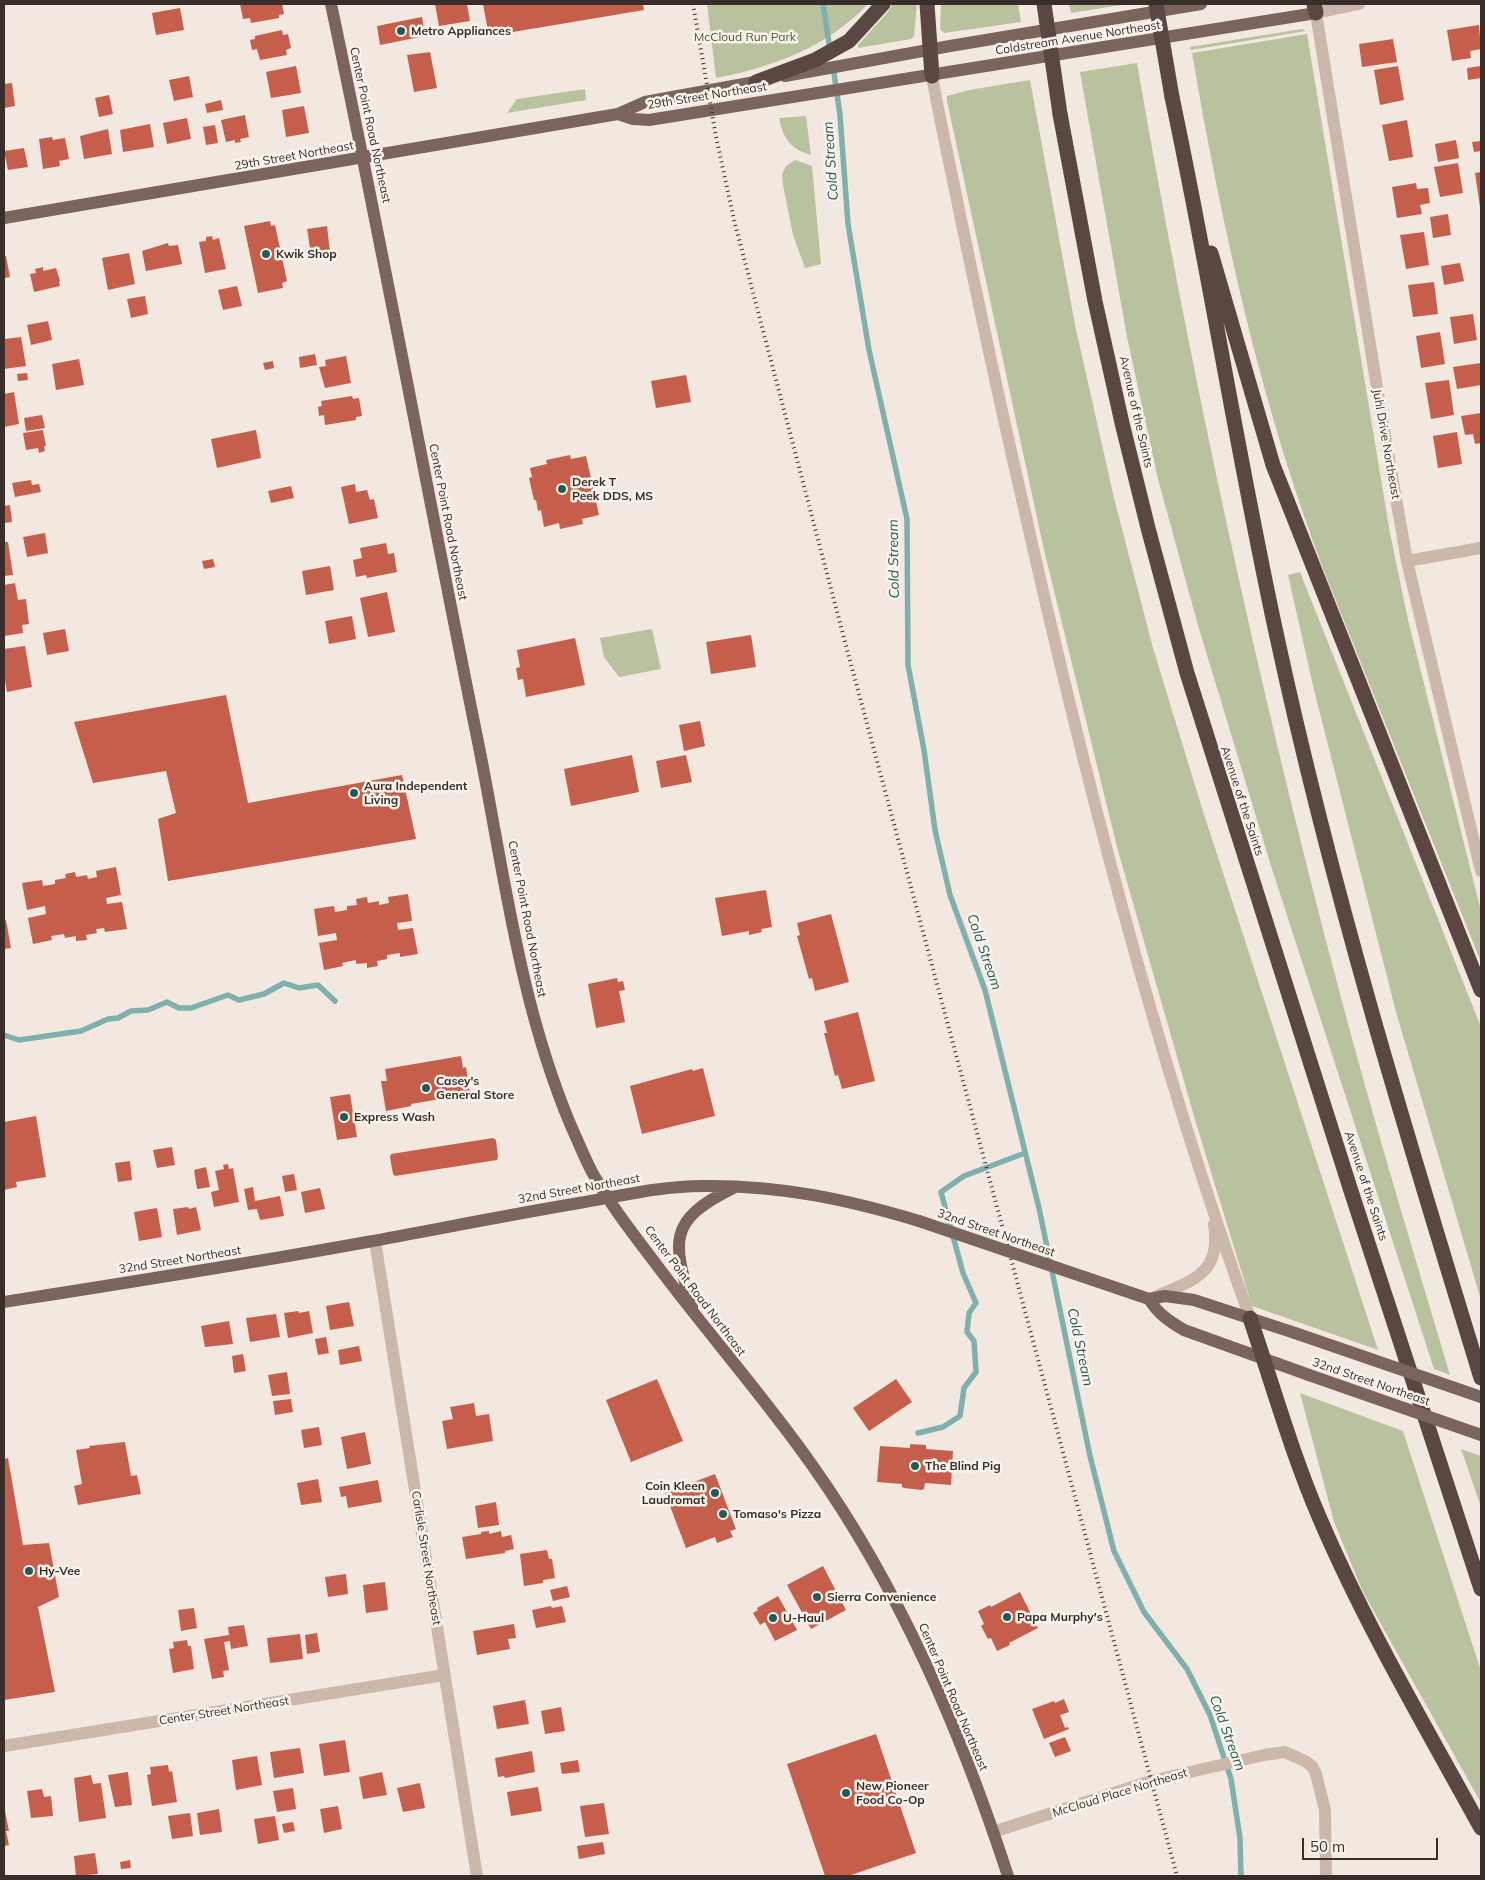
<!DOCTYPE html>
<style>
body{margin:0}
#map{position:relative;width:1485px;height:1880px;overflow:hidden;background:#f3e8e0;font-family:Mulish,sans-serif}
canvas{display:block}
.frame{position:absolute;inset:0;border:5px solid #392e2a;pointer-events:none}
.scale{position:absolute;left:1302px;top:1838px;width:136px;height:22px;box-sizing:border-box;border:2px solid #392e2a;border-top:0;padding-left:6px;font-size:15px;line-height:18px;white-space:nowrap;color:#392e2a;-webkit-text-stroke:4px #faf3ec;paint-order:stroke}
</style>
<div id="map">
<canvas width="1485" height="1880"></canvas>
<div class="frame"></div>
<div class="scale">50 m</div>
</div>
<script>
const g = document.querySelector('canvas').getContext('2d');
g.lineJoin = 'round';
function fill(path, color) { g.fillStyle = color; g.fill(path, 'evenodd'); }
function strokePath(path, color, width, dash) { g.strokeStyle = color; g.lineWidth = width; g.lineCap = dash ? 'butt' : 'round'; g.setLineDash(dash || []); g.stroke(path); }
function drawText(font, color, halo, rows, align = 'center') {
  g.font = font + ' Mulish,sans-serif'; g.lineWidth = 5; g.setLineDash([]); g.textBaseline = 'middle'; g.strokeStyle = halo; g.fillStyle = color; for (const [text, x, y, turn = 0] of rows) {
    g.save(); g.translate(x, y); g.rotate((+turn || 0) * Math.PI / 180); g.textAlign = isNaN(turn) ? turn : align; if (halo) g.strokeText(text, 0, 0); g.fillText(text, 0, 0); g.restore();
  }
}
fill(new Path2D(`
 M707 4H868C827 47 774 67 716 78Z
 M893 4H917L914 36 911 39 858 48V45L887 13Z
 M941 4H1018L1021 22 944 33 940 29Z
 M1069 4H1127L1071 13Z
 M1302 29 1306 31 1191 50 1190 47Z
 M1307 34 1390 533 1408 620 1481 911V962L1324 571C1261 405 1222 228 1192 53Z
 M1137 63C1191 375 1258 684 1339 990 1373 1119 1412 1247 1450 1375L1434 1369 1271 866 1197 622 1158 479 1127 337 1080 72Z
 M1030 80 1075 325 1114 498 1153 648 1201 805 1378 1350 1252 1306 1196 1123 1117 847 1044 550 947 101V96L969 90Z
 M585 89 586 100 507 113 517 99Z
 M806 116 811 155C791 149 783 139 779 118Z
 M795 160 812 166 821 264 805 268 793 235 783 185 782 174 786 166Z
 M1300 572 1481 1027V1300L1396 1012 1314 690 1288 575Z
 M652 629 661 669 619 677 604 657 600 638Z
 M1300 1393 1403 1431 1481 1671V1803L1363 1592 1334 1522Z
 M1461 1449 1481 1456V1507Z`), '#b9c29f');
strokePath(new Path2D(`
 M823 4 830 50
 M833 66 840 115 848 224 869 350 907 519 908 665 924 750 935 830 950 895 985 990 1039 1208 1090 1456 1114 1551 1144 1612 1187 1669 1210 1715 1231 1779 1240 1838 1241 1876
 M4 1035 19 1040 81 1031 108 1019 118 1018 131 1011 148 1010 167 1002 179 1008H191L228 995 239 1000 264 994 284 983 299 988 318 985 335 1001
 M918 1433 943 1427 960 1416 964 1388 976 1372 974 1341 967 1332 969 1313 976 1303 963 1273 941 1192 964 1176 1025 1153`), '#7eb0ae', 5.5);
fill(new Path2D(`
 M240 4H282L284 14 279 15V18L251 23 250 18 243 19Z
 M435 4H467L470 21 439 26Z
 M483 4H643L644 10 489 36Z
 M180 8 184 30 156 35 152 13Z
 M422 17 425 36 380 45 377 26Z
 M1479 25 1481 49 1470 51 1471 58 1452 61 1447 30Z
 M282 30 283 35 288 34 291 48 286 50 287 55 260 60 257 49 252 50 250 40 255 39V36Z
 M1393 39 1397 62 1362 67 1359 44Z
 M430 52 437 88 414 92 407 55Z
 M296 66 301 93 271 98 266 72Z
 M1398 66 1404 100 1380 105 1374 70Z
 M1481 66V78L1468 80 1467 68Z
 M189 76 193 97 174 101 169 80Z
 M12 83 15 106 4 108V84Z
 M109 95 113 114 99 117 95 98Z
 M221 100 223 110 207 113 205 104Z
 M304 106 309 133 286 137 282 110Z
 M245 115 249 137 240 139 241 142 235 143V140L226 142 221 120Z
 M187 118 191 139 167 144 163 123Z
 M1407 120 1413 157 1389 161 1382 125Z
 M150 124 154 147 123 152 120 130Z
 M215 125 218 143 206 145 203 127Z
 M108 129 112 154 84 159 80 136Z
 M52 137 53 140 65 138 69 159 59 161 60 166 43 169 39 139Z
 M1456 140 1459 158 1438 162 1435 144Z
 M1481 141V151L1474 152 1472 142Z
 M24 148 28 167 8 170 4 151Z
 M1458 163 1463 193 1440 197 1434 167Z
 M1481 172V207H1480L1475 173Z
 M1416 183 1417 189 1428 188 1430 203 1420 205 1422 214 1397 218 1392 187Z
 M1448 214 1451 235 1433 238 1430 217Z
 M270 221 271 226 275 225 287 281 282 283 283 288 258 293 244 226Z
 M327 226 330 252 311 254 307 229Z
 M1424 232 1429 265 1406 269 1400 235Z
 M212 236 213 240 219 238 226 269 205 273 199 242 206 241V237Z
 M168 243 169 246 178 245 182 264 146 271 142 251Z
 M129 253 135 284 108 290 102 258Z
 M4 256H6L10 277 4 278Z
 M1460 263 1464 281 1444 285 1441 266Z
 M43 267V271L56 268 60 281 59 282 60 286 34 292 30 274 36 273 35 269Z
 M1434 282 1438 314 1413 317 1408 285Z
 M237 286 242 306 223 310 218 290Z
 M145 296 148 314 131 318 127 299Z
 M1473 314 1477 340 1454 344 1450 317Z
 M48 321 52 340 31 345 27 325Z
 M1440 332 1445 364 1421 368 1416 336Z
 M21 337 26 366 4 369V339Z
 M315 354 317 365 300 368 299 357Z
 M346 356 351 383 325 388 319 367 326 366 325 360Z
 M79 359 84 385 56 390 52 364Z
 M273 361 274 368 265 370 263 363Z
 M1481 363V385L1457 389 1453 367Z
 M27 373 28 380 18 381 17 374Z
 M686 375 691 402 656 408 651 381Z
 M1449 380 1454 415 1431 419 1425 383Z
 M14 392 19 424 4 427V394Z
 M352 396 353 399 359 398 362 416 356 417V420L325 425 324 415 319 416 318 407 322 406 321 401Z
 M1481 413V443L1475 444 1473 434 1465 435 1461 416Z
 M42 415 45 428 26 431 24 418Z
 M43 430 46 446H44L45 451 39 453 38 448 26 450 23 433Z
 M256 430 261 458 217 468 211 439Z
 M1457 432 1462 464 1438 468 1433 436Z
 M570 455 571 459 586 456 599 515 582 519 583 524 560 529 559 523 544 527 541 510 538 511 536 500H534L529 478 532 477 530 468 547 464 546 460Z
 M31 480 32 485 39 484 41 492 15 497 12 483Z
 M355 484 356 492 367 490 370 500 374 499 378 518 349 524 341 487Z
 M291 486 294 498 271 503 268 491Z
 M10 505 12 522 4 523V506Z
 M45 533 48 553 27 557 23 537Z
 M4 542H8L13 575 4 576Z
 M386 543 388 554 394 553 397 572 367 578 366 575 356 577 353 560 362 558 360 548Z
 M213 559 215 567 204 569 202 561Z
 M330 566 334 590 306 595 302 571Z
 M15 583 18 600 26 599 29 624 22 625 23 633 4 636V585Z
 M387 592 395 632 368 637 360 598Z
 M352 616 356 639 329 644 325 621Z
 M65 629 69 651 47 655 43 633Z
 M751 635 756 667 711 674 706 642Z
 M575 638 585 685 526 697 523 679 518 680 516 668 520 667 517 650Z
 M25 646 32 687 7 692 4 674V649Z
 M226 695 248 803 402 775 416 839 168 881 158 819 176 813 166 771 93 783 74 722Z
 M700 721 705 746 684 751 679 725Z
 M632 755 639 792 571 806 564 769Z
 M686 755 692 782 661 788 656 761Z
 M116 867 121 895 106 898 107 904 122 902 127 929 105 932 104 928 96 929 97 933 86 935 87 940 76 941V936L65 938 64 934 51 936 52 940 33 944 28 918 46 914 45 906 27 910 22 883 42 880 43 886 55 884V880L66 878 65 874 75 872 76 877 87 875 88 879 97 877 96 871Z
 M766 890 772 927 761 929 762 932 749 935V931L722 936 715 898Z
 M408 894 412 921 397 923 398 930 413 928 418 954 400 957V953L387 955V959L377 961 378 966 367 968V963L356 964V960L342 963 343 966 324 970 319 943 337 940 336 933 318 936 314 909 334 906 335 912 347 910V906L357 905 356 899 367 897 368 903 379 901V905L389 903 388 897Z
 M831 914 849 982 815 991 812 978 809 979 797 936 800 935 797 923Z
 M6 920 11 948 4 949V921Z
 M617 978 618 982 623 981 625 990 619 991 625 1022 596 1028 588 984Z
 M858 1012 875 1081 842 1089 838 1075 835 1076 824 1033H827L824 1021Z
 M461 1056 463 1068 466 1067 470 1094 411 1104V1106L386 1111 381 1081H387L385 1069Z
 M703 1068 715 1116 642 1134 630 1086 692 1069 693 1071Z
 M350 1094 357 1137 337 1140 330 1097Z
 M36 1116 46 1177 16 1182 17 1187 4 1190V1122Z
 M493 1138 496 1140 498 1157 497 1160 395 1176 393 1174 390 1157 391 1154Z
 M172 1147 175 1165 157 1168 153 1150Z
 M130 1161 132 1180 118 1182 115 1163Z
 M228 1164 229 1169 233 1168 239 1202 214 1207 211 1192 219 1190 215 1171 224 1169 223 1165Z
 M206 1167 210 1187 197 1189 194 1170Z
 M294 1174 297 1190 285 1192 282 1176Z
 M253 1187 255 1201 280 1196 284 1216 260 1220 257 1209 248 1210 244 1189Z
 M320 1188 325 1209 305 1213 301 1192Z
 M188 1207 189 1209 196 1207 201 1230 177 1235 173 1209Z
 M157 1208 162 1237 139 1241 134 1212Z
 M349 1302 354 1326 330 1330 326 1306Z
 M298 1311 299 1313 309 1311 313 1333 288 1338 284 1313Z
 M276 1314 280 1337 250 1342 246 1318Z
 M229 1321 233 1344 205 1347 201 1326Z
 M326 1337 329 1353 318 1355 315 1339Z
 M359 1346 362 1361 340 1365 338 1350Z
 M243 1354 246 1371 234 1373 232 1356Z
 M287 1372 290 1394 272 1396 268 1375Z
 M657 1379 683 1441 631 1462 606 1400Z
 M896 1379 912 1402 869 1431 853 1408Z
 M291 1399 293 1412 275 1415 273 1401Z
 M474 1403 476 1416 489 1414 493 1441 447 1449 442 1421 453 1419 450 1407Z
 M319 1427 322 1445 304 1448 301 1430Z
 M365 1432 371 1464 347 1469 341 1437Z
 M125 1442 131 1476 137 1475 141 1494 78 1505 74 1486 82 1484 76 1450 90 1448 89 1446Z
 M910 1444 926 1445V1449L953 1451 951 1485 925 1483 924 1489 922 1490 904 1488 902 1487V1484L877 1482 880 1446 910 1448Z
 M8 1458 23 1545 49 1543 59 1597 38 1607 55 1692 4 1700V1459Z
 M715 1474 736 1529 730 1531 733 1537 717 1543 715 1537 686 1548 665 1493Z
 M318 1479 322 1502 301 1505 297 1483Z
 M378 1480 382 1502 348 1508 346 1496 341 1497 339 1487Z
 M496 1502 499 1525 478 1528 475 1506Z
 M489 1531V1534L501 1531 502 1537 511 1535 514 1549 505 1551V1553L466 1559 462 1537 481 1534V1532Z
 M547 1550 549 1559H552L555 1578 543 1580V1583L524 1586 520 1554Z
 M823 1566 846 1610 811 1629 787 1585Z
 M346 1574 348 1594 328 1597 325 1577Z
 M385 1582 388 1610 366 1613 363 1585Z
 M567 1586 570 1597 553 1601 550 1590Z
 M1020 1592 1038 1628 1009 1643 1010 1645 997 1651 991 1638 988 1639 981 1626 984 1624 978 1611 990 1605 991 1607Z
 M778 1596 797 1630 775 1641 765 1622 760 1625 753 1613 758 1610 757 1608Z
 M551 1606 552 1608 562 1606 566 1622 536 1628 532 1610Z
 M194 1608 197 1628 181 1631 178 1610Z
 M514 1624 516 1638 508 1639 510 1649 477 1655 473 1631Z
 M244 1625 248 1646 231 1649 230 1641 224 1642 229 1670 223 1671 224 1677 212 1679 204 1639 229 1635 228 1627Z
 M317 1633 320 1652 307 1654 305 1635Z
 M300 1634 303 1659 270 1663 267 1638Z
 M187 1640 188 1646H191L194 1669 173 1673 169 1649 174 1648 173 1642Z
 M1064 1699 1069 1712 1060 1715 1065 1728 1068 1727 1069 1729 1044 1739 1032 1709 1054 1701 1055 1703Z
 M525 1700 529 1724 497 1729 493 1706Z
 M561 1707 565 1731 545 1734 541 1711Z
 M876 1734 916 1853 848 1876H825L787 1764Z
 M1065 1737 1071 1751 1055 1757 1049 1743Z
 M345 1740 350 1772 324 1776 319 1744Z
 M300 1748 304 1773 274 1778 270 1752Z
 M532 1751 535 1772 505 1778 504 1776 498 1777 495 1758Z
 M257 1756 262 1785 236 1790 232 1760Z
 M578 1760 580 1772 562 1774 560 1763Z
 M168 1765 169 1772 172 1771 177 1802 152 1806 147 1775 151 1774 150 1767Z
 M128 1772 132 1805 115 1807 108 1775Z
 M382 1772 387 1795 363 1799 359 1777Z
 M91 1775 93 1784 101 1783 106 1818 79 1822 74 1778Z
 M420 1783 425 1808 403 1812 397 1788Z
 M538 1787 542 1811 511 1816 507 1792Z
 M293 1788 296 1809 277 1812 273 1791Z
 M42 1789 44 1797 51 1796 53 1816 31 1818 27 1791Z
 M604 1803 609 1834 585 1837 580 1806Z
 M4 1806 9 1831H6L9 1845 4 1846Z
 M338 1806 342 1829 324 1833 320 1809Z
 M219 1809 222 1832 200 1835 197 1813Z
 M190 1813 193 1836 172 1839 168 1816Z
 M275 1816 279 1840 258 1844 254 1819Z
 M293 1822 295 1831 284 1833 282 1824Z
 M603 1842 605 1854 579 1859 577 1846Z
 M95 1853 98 1874 76 1876 74 1856Z
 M130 1860 131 1868 121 1869 120 1862Z`), '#c55f4b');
strokePath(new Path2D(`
 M1359 4 1316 13 1384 430 1407 561 1481 871
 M932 76C940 122 951 169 960 215 979 305 998 396 1019 486 1082 767 1153 1047 1250 1318
 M1407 561 1481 548
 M375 1241 477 1876
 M1155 1297C1193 1280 1222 1274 1214 1224
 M4 1746 444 1675
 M993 1832 1151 1781 1264 1755 1285 1752 1305 1761 1312 1766 1316 1774 1325 1810 1326 1876`), '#ccb7ab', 12);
strokePath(new Path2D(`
 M331 4C383 249 428 496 478 742 504 871 519 1003 571 1126 578 1141 584 1157 592 1172 612 1208 638 1240 662 1272 711 1337 765 1398 812 1465 900 1589 961 1732 1008 1876
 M785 76 950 46 1201 4
 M618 114 633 119 649 120 1316 13
 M4 218 618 114 645 102 766 80
 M4 1302C125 1283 247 1264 367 1242 438 1229 508 1215 579 1203 620 1196 661 1186 703 1186 779 1185 846 1199 919 1221
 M692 1307C673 1242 666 1221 733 1188
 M1295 1333 1194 1300 1165 1296 1149 1299C1158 1314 1169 1321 1184 1330L1309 1375`), '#7b645c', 12);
strokePath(new Path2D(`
 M927 4 932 76
 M1314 4 1316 13
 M756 82 815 60 849 41 883 4
 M1172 97C1210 276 1238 458 1277 637 1331 888 1406 1133 1481 1378
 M1060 114 1095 301 1122 423 1148 528 1187 673 1351 1191 1481 1589
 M1211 253 1273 465 1481 990
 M1250 1318C1273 1386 1292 1454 1320 1519 1366 1626 1425 1726 1481 1828`), '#5a4741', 15);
strokePath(new Path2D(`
 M693 4 716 137 735 224 845 642 1177 1876`), '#392e2a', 4, [1, 4]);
strokePath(new Path2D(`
 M919 1221 1149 1299
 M1295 1333 1481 1397
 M1309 1375 1481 1435`), '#7b645c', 12);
strokePath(new Path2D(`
 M1044 4 1060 114
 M1156 4 1172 97`), '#5a4741', 15);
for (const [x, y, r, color] of [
 [401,31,5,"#1f5b5a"],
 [266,254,5,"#1f5b5a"],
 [562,489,5,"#1f5b5a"],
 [354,793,5,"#1f5b5a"],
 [426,1088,5,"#1f5b5a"],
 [344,1117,5,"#1f5b5a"],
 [915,1466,5,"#1f5b5a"],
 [715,1493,5,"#1f5b5a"],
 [723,1514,5,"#1f5b5a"],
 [29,1571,5,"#1f5b5a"],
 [817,1597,5,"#1f5b5a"],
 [1007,1617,5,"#1f5b5a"],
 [773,1618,5,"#1f5b5a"],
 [846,1793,5,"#1f5b5a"]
]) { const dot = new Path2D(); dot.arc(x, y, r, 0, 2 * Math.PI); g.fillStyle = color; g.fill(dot); strokePath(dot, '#faf3ec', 2); }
drawText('bold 12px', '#392e2a', '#faf3ec', [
 ["Metro Appliances",411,31],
 ["Kwik Shop",276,254],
 ["Derek T",572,482],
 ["Peek DDS, MS",572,496],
 ["Aura Independent",364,786],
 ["Living",364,800],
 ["Casey's",436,1081],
 ["General Store",436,1095],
 ["Express Wash",354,1117],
 ["The Blind Pig",925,1466],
 ["Coin Kleen",705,1486,"right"],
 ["Laudromat",705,1500,"right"],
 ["Tomaso's Pizza",733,1514],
 ["Hy-Vee",39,1571],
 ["Sierra Convenience",827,1597],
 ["Papa Murphy's",1017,1617],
 ["U-Haul",783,1618],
 ["New Pioneer",856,1786],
 ["Food Co-Op",856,1800]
], 'left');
drawText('12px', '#4c582e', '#faf3ec', [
 ["McCloud Run Park",745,37]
]);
drawText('12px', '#392e2a', '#faf3ec', [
 ["Coldstream Avenue Northeast",1078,38,-9],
 ["29th Street Northeast",707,96,-9],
 ["Center Point Road Northeast",370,125,78],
 ["29th Street Northeast",294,156,-10],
 ["Avenue of the Saints",1136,412,77],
 ["Juhl Drive Northeast",1386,444,80],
 ["Center Point Road Northeast",448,522,79],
 ["Avenue of the Saints",1242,801,72],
 ["Center Point Road Northeast",527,919,79],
 ["Avenue of the Saints",1366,1186,72],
 ["32nd Street Northeast",579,1189,-10],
 ["32nd Street Northeast",996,1233,19],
 ["32nd Street Northeast",180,1260,-9],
 ["Center Point Road Northeast",695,1291,53],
 ["32nd Street Northeast",1371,1382,19],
 ["Carlisle Street Northeast",426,1558,81],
 ["Center Point Road Northeast",953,1697,67],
 ["Center Street Northeast",224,1711,-9],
 ["McCloud Place Northeast",1120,1793,-17]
]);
drawText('italic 14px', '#1f5b5a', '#faf3ec', [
 ["Cold Stream",831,161,-94],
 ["Cold Stream",894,559,-91],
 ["Cold Stream",984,952,71],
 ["Cold Stream",1080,1347,78],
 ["Cold Stream",1227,1733,70]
]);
</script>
